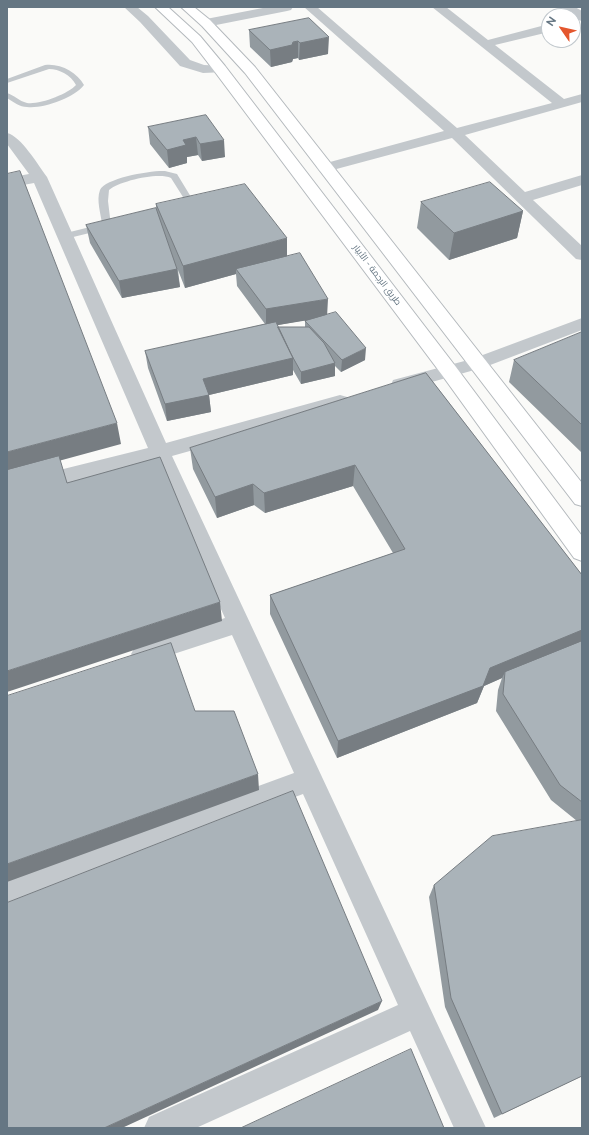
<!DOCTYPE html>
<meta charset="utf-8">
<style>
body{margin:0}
#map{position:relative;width:589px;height:1135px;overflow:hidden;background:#fafaf8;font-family:Raleway,sans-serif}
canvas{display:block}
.frame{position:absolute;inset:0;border:8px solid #657683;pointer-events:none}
.north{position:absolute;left:541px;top:8px;width:40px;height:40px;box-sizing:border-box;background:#fff;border:1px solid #c1c8cd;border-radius:50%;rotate:304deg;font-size:11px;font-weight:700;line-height:16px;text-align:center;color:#657683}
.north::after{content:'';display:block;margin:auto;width:14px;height:18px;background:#e4572e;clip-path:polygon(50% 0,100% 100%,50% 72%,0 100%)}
</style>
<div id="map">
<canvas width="589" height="1135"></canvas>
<div class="frame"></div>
<div class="north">N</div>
</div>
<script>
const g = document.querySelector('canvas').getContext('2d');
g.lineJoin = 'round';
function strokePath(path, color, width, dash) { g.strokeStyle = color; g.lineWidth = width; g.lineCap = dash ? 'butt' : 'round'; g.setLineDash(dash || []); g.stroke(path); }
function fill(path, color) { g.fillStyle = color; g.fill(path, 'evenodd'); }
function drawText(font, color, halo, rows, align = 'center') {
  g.font = font + ' Raleway,Cairo,sans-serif'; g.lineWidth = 4; g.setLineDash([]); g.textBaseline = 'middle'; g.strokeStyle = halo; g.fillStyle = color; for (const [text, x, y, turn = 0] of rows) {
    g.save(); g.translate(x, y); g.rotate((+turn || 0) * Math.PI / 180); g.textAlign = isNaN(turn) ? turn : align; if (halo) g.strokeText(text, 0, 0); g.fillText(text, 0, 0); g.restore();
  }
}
const trunk = new Path2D(`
 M155 7H168L200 36 225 66 456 367 582 536V561L574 558 442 375 215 72 192 42Z
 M181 7H194L210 20 255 67 582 483V506L575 504 245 73 202 26Z`);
strokePath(trunk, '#b4b9bd', 2);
fill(new Path2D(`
 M45 65C60 63 77 72 84 85 74 98 43 109 27 107 20 107 13 102 7 98V93C14 95 19 101 27 103 39 105 68 94 76 85 71 75 59 69 49 69L7 83V79Z
 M165 171 177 174 191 197C189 204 187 210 179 212L175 209 181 203 183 197 171 178C158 172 120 181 109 190L108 201 111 226 110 228 65 239 61 236 62 234 102 224C101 214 96 200 100 190 105 178 152 170 165 171Z`), '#c3c8cc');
fill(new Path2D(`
 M124 7H137L148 16 190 60 204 65 225 66 227 69 225 72 203 73 180 66 140 22Z
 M268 7H293L291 10 287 11 206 27 202 26 200 23 202 20 206 19Z
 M304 7H317L457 128 552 103 432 7H446L488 40 549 24V32L495 45 564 99 582 94V102L465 135 525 192 582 175V185L533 200 582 246V260L576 259 452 138 329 171 324 172 319 171 317 168 319 165 444 131Z
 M561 7H575L582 11V21L578 20Z
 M7 133C21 136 38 165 47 177L166 443 340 395 347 397 350 402 347 407 172 456 486 1128H454L410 1031 196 1128H144L149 1117 398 1005 303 794 7 906V878L294 773 232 635 143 664 135 661 131 654 135 647 225 618 154 461 7 499V483L148 448 34 183 7 188V178L29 174 7 144Z
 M582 318V330L485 367 400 391 393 390 391 385 393 380 472 359Z`), '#c3c8cc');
fill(trunk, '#fff');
fill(new Path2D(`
 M309 18 328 54 299 60 298 58 293 59 292 62 271 67 250 47 249 30Z
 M206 115 225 157 202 161 198 155 187 157V163L169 168 150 144 148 127Z
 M421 202 523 211 517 238 449 260 417 228Z
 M156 204 287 256 327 315 365 360 341 372 335 366V376L301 384 293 370V375L209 395 211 412 167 421 148 368 145 351 265 324 237 286 236 274 185 288 178 270 180 287 122 298 90 243 86 225 156 208ZM306 320 305 321V327H278V325Z
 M582 332V453L509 382 514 360Z
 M426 373 582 575V1076L494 1118 445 1007 429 897 434 885 577 821 551 800 496 711 498 690 502 678 484 686 477 703 337 758 270 614V595L393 553 353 486 265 513 254 505 217 518 193 469 190 448Z`), '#929a9f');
fill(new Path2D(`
 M329 37 328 54 299 60 300 43Z
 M298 41V58L293 59 292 62 271 67 270 50Z
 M196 137 198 155 187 157V163L169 168 167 150 183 140Z
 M224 140 225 157 202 161 200 144Z
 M523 211 517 238 449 260 454 233Z
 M287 238V259L236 269V274L185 288 183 266Z
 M177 269 180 287 122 298 119 281Z
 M328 299 327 317 266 327V309Z
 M366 348 365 360 341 372 342 360Z
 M293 358V375L209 395 211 412 167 421 165 404 203 379Z
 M335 363V376L301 384V372Z
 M117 423 121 444 7 475V452Z
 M355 465 353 486 265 513 264 493Z
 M253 484 254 505 217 518 215 497Z
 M220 602 222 621 7 692V671Z
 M582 630V645L505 672 502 678 484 686 477 703 337 758 338 741 490 668Z
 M258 774 259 790 7 882V864Z
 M382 1001 378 1010 122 1128H104Z`), '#777d82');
const building = new Path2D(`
 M309 18 329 37 300 43 298 41 293 42 292 45 270 50 249 30Z
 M206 115 224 140 200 144 196 137 183 140 186 145 167 150 148 127Z
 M20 171 117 423 7 452V174Z
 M490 182 523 211 454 233 421 202Z
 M245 184 287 238 183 266 156 204Z
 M156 208 177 269 119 281 86 225Z
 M300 253 328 299 266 309 236 269Z
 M336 312 366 348 342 360 305 321Z
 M276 322 293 358 203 379 209 395 165 404 145 351Z
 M278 327H309L324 343 335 363 301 372 291 354Z
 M582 332V425L514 360Z
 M426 373 582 575V630L490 668 483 686 338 741 270 595 405 549 355 465 264 493 253 484 215 497 190 448Z
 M59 456 67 483 160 457 220 602 7 671V470Z
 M582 641V802L560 785 503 694 505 672Z
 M171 643 195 711H234L258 774 7 864V696Z
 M293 791 382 1001 104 1128H7V903Z
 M582 820V1076L502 1114 451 998 434 885 492 836Z
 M411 1049 444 1128H241Z`);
fill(building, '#aab3b9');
strokePath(building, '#777d82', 1);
drawText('9px', '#657683', '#fff', [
 ["طريق الرجمة - الأبيار",377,275,53]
]);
</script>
